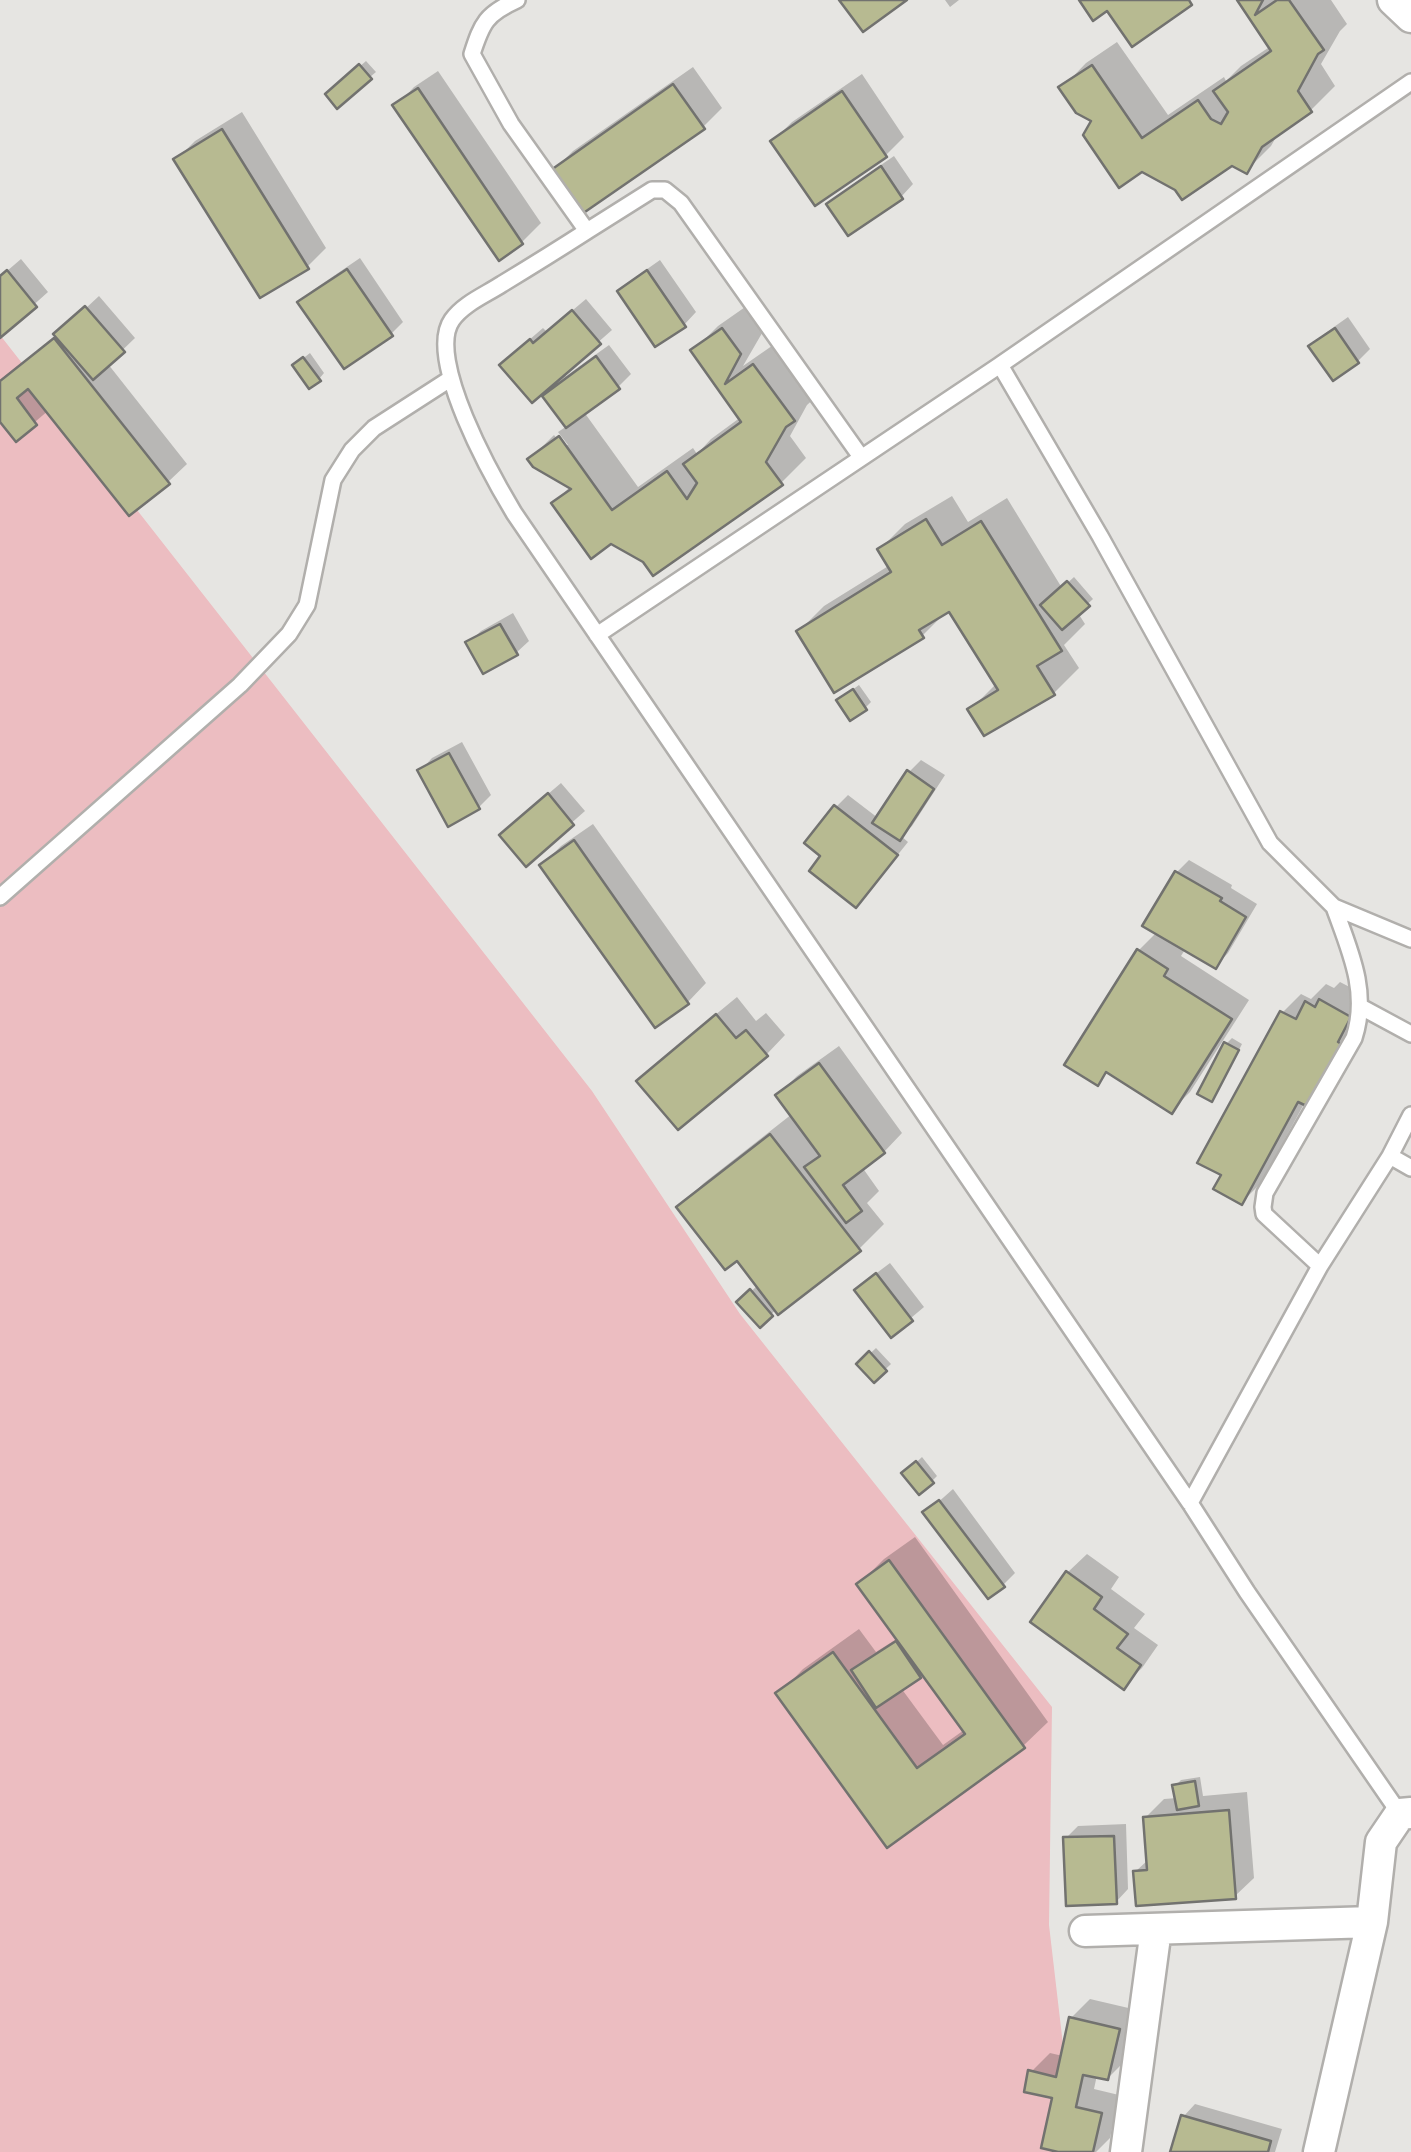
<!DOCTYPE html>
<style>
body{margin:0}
canvas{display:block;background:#e6e5e2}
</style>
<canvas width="1411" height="2152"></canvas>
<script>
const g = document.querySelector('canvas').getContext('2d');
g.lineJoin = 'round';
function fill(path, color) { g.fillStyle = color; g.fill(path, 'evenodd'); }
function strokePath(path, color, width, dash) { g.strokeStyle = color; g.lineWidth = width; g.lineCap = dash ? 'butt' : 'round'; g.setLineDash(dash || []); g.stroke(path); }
fill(new Path2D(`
 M0 335 592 1091 740 1314 1052 1707 1049 1925 1074 2139 1073 2152H0Z`), '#ecbdc1');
fill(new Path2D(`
 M945 0H959L950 7Z
 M1240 0H1331L1347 24 1340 31 1321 64 1335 86 1311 110 1279 132 1271 146 1246 171 1232 163 1177 188 1094 120 1062 88 1086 63 1117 42 1168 115 1224 77 1226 81 1241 66 1271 46Z
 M366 61 376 72 370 77 328 94Z
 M693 67 722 108 703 127 554 170 573 151Z
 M438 71 541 223 522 242 499 257 396 106 414 87Z
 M862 74 904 137 886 155 773 141 792 122Z
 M242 112 326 248 307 267 176 160 195 141Z
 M894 156 913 184 901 197 829 205 842 192Z
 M360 258 403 322 391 334 301 302 313 290Z
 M21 259 48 292 0 335V277Z
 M660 260 696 312 684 325 620 291 633 279Z
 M99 296 135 338 108 364 187 464 168 482 49 410 16 438 0 418V380L57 335Z
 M586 299 612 330 563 373 566 376 609 345 631 374 618 387 584 412 638 487 693 448 697 454 711 439 741 417 693 351 718 326 748 305 765 328 743 366 779 341 818 395 807 405 790 436 806 458 781 483 645 560 554 503 571 486 530 459 554 435 562 445H568L558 432 567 426 515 352 543 328 547 332Z
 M1348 317 1370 349 1358 361 1312 346 1324 334Z
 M310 353 324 373 319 379 301 360Z
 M952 496 968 522 1007 498 1062 588 1074 577 1093 599 1078 613 1085 624 1064 645 1079 668 1054 693 985 733 970 710 996 684 950 608 922 636 799 631 824 606 890 565 880 549 905 524Z
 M513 613 529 641 516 653 468 643 481 631Z
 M859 685 871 702 865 708 845 695Z
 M462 742 491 795 479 807 420 771 432 758Z
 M921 760 945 775 912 826 901 836 908 842 868 892 824 856 836 807 848 795 878 818 909 772Z
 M561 783 585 811 526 863 514 823Z
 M593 824 706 983 688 1002 655 1025 542 865 561 846Z
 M1189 860 1232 885 1231 888 1257 904 1228 953 1216 966 1186 948 1181 956 1249 1000 1190 1092 1171 1111 1109 1071 1097 1083 1139 950 1157 932 1177 872Z
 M1340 982 1369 997 1355 1022 1364 1027 1305 1102 1261 1183 1242 1202 1282 1013 1301 994 1311 999 1326 984 1334 988Z
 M737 997 756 1021 766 1013 785 1035 767 1054 678 1127 639 1081 658 1062Z
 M1232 1038 1242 1044 1217 1094 1211 1099 1226 1044Z
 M839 1046 902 1133 884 1152 862 1167 879 1191 867 1203 884 1224 859 1249 777 1309 760 1324 740 1302 758 1285 737 1258 679 1207 704 1183 792 1114 778 1095 797 1076Z
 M890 1263 924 1307 892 1334 870 1278Z
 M876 1348 891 1364 874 1380 859 1364Z
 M922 1457 937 1476 932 1481 905 1473Z
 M953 1489 1015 1573 1003 1585 926 1513Z
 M915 1537 1048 1722 1023 1746 887 1844 779 1694 803 1669 859 1629 876 1652 898 1638 859 1584 884 1559ZM923 1672 964 1730 943 1745 901 1688Z
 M1087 1554 1119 1577 1111 1589 1145 1614 1134 1628 1158 1645 1142 1668 1123 1686 1033 1622 1068 1572Z
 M1200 1777 1203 1796 1247 1792 1254 1878 1235 1896 1135 1872 1149 1859 1145 1818 1164 1799 1177 1798 1175 1786 1181 1780Z
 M1126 1824 1128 1889 1116 1902 1066 1838 1078 1826Z
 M1090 1999 1137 2010 1127 2059 1108 2078 1097 2075 1094 2089 1119 2095 1110 2138 1096 2152H1069L1055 2096 1031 2072 1050 2053 1063 2056 1071 2018Z
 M1195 2104 1282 2129 1275 2152H1173L1183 2117Z`), '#0003');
const building = new Path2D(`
 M839 0H907L863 32Z
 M1079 0H1189L1192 5 1132 47 1107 11 1093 21Z
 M1237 0H1263L1255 15 1277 0H1289L1324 50 1318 54 1298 91 1312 112 1262 147 1247 174 1232 166 1182 200 1175 190 1142 172 1119 188 1083 135 1091 121 1076 113 1058 87 1092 65 1142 138 1198 100 1211 119 1221 124 1228 112 1213 91 1271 51Z
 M359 64 372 79 337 109 325 94Z
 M673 84 705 129 582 214 551 170Z
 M418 88 523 244 499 261 392 105Z
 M842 91 887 157 815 206 770 141Z
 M222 129 309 269 260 298 173 159Z
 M881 166 903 199 848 236 826 204Z
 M347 269 393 336 344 369 297 302Z
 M7 270 37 307 0 338V276Z
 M647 270 686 327 655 347 617 291Z
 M85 306 125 352 93 380 53 334Z
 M572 310 601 344 532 403 499 365 530 339 533 343Z
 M722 328 741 354 725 384 753 364 795 421 786 427 766 462 783 485 653 576 643 562 611 544 591 559 551 503 571 489 533 467 527 459 559 436 612 510 667 471 687 499 697 483 683 464 741 422 690 350Z
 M1335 328 1359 363 1333 381 1308 346Z
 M54 338 170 484 129 516 28 389 17 398 37 425 16 442 0 422V381Z
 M596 356 620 389 566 428 542 396Z
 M303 357 321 381 309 389 292 365Z
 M926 519 942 545 981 521 1062 651 1037 666 1055 695 984 736 967 709 998 690 949 612 919 630 924 638 834 693 796 631 891 572 877 549Z
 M1067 581 1090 606 1062 630 1040 605Z
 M500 624 518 655 483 674 465 642Z
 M853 689 867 710 850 721 836 700Z
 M449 753 480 809 448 827 417 770Z
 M907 770 934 789 900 841 872 823Z
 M548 793 574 825 526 867 499 835Z
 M834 805 898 855 856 908 809 871 820 856 804 843Z
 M574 840 689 1004 655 1028 539 865Z
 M1175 871 1222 898 1220 901 1246 917 1216 969 1142 926Z
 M1137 949 1168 969 1164 976 1232 1019 1172 1114 1106 1072 1098 1086 1064 1065Z
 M1319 999 1351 1017 1338 1042 1347 1047 1313 1109 1298 1102 1242 1205 1213 1189 1221 1175 1197 1163 1280 1011 1296 1019 1305 1001 1315 1007Z
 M716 1014 736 1038 746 1030 768 1056 678 1130 636 1081Z
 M1224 1042 1239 1050 1212 1102 1197 1094Z
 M819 1063 885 1153 843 1185 862 1211 846 1223 804 1167 820 1156 775 1095Z
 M770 1134 861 1251 778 1315 737 1261 725 1270 676 1207Z
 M876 1273 913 1321 891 1338 854 1290Z
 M750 1289 773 1316 760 1328 736 1302Z
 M869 1351 887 1371 874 1383 856 1364Z
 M916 1461 934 1483 919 1495 901 1473Z
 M939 1500 1005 1587 988 1599 922 1512Z
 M889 1560 1025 1748 887 1848 775 1693 833 1652 917 1768 965 1734 856 1584Z
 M1066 1571 1102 1597 1094 1609 1128 1634 1117 1648 1141 1665 1124 1690 1030 1622Z
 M896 1641 921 1678 876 1708 851 1670Z
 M1195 1781 1199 1806 1177 1810 1172 1785Z
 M1229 1810 1236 1899 1136 1906 1133 1871 1147 1870 1143 1817Z
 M1114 1836 1117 1904 1066 1906 1063 1837Z
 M1069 2017 1120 2029 1108 2080 1083 2075 1076 2107 1102 2113 1093 2152H1058L1041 2148 1052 2098 1024 2092 1028 2070 1056 2077Z
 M1181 2115 1271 2141 1268 2152H1170Z`);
fill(building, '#b7ba91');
strokePath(building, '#72726f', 2.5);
const lane = new Path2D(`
 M517 0C486 14 482 23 472 54L511 124 587 231C559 249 530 267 502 284 485 295 463 304 452 320 425 358 493 478 514 513L1190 1503 1247 1592 1400 1814
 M1411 82 1000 365 1100 536 1270 843 1334 907 1411 939
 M587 231 652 190H665L681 203 861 457
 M597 635 1000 365
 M0 897 240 685 289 634 307 605 333 480 352 450 374 428 450 379
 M1361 1007 1411 1034
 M1390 1156 1411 1115
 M1320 1266 1264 1214 1263 1207 1265 1193 1354 1038C1369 992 1350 951 1334 907
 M1190 1503 1320 1266 1390 1156 1411 1168`);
const street = new Path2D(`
 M1393 0 1411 17
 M1085 1931 1372 1922
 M1126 2152 1156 1929
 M1319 2152 1372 1922 1381 1842 1400 1814 1411 1813`);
strokePath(lane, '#b1afac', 20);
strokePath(street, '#b1afac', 35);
strokePath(lane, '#fff', 15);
strokePath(street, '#fff', 30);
</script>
